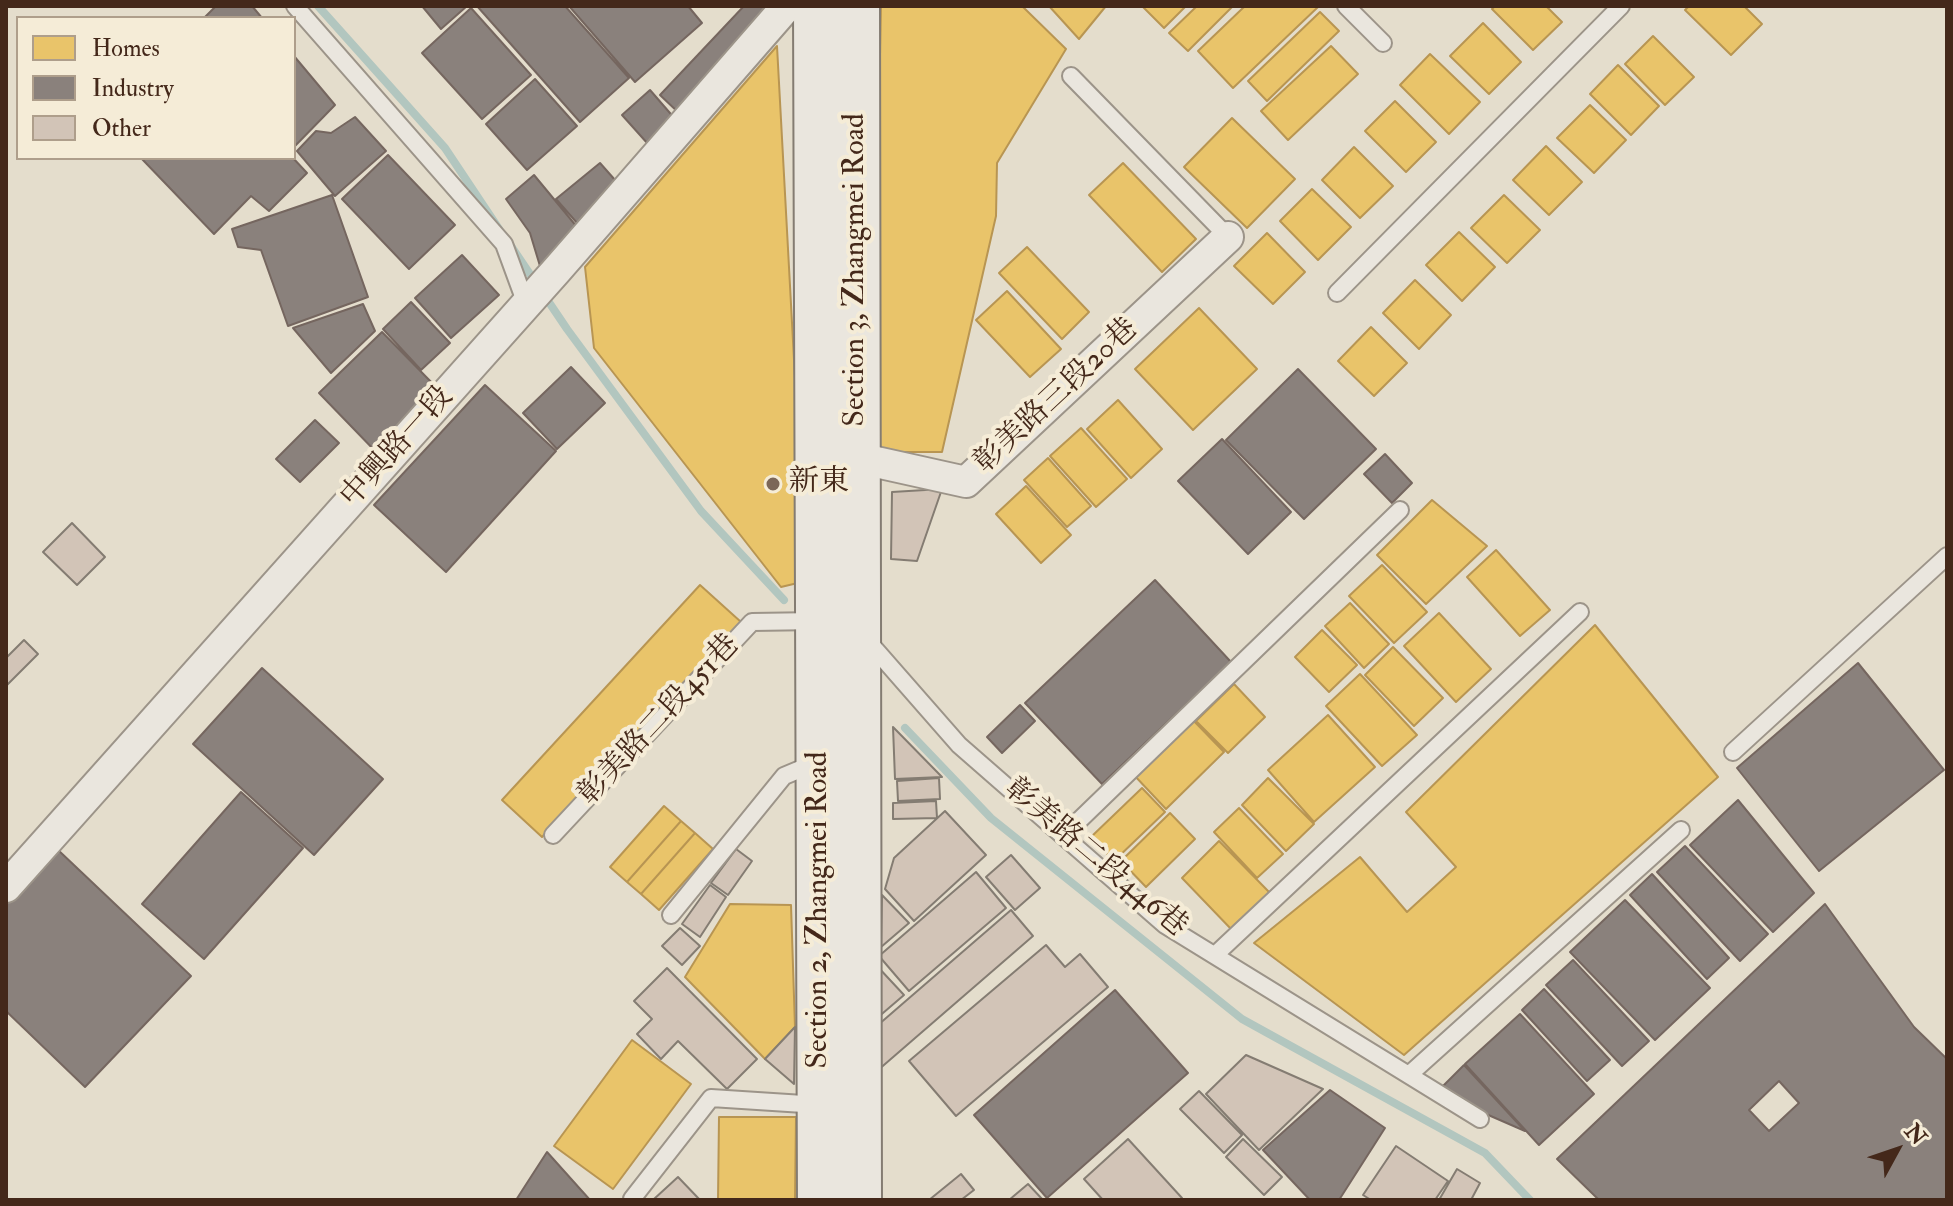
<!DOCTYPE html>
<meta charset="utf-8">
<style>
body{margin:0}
#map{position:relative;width:1953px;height:1206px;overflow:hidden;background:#e4ddcc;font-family:"IM FELL Double Pica",serif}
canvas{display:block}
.frame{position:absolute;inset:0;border:8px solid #44281a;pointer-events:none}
.legend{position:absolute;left:16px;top:16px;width:280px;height:144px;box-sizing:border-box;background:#f5ecd7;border:2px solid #ae9e8b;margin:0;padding:10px 14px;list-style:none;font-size:24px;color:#44281a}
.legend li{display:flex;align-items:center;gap:16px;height:40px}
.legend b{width:40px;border:2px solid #ae9e8b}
.north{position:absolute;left:1857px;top:1110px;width:80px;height:80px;-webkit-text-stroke:6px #f5ecd7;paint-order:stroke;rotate:50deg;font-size:22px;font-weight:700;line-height:32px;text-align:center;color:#44281a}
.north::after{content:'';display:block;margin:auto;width:28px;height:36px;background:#44281a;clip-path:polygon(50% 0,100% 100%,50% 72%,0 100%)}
</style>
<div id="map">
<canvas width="1953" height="1206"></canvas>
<div class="frame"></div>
<ul class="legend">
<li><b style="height:22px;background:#e9c46a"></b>Homes</li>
<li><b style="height:22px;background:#8a817c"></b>Industry</li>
<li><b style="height:22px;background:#d2c4b7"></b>Other</li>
</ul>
<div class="north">N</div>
</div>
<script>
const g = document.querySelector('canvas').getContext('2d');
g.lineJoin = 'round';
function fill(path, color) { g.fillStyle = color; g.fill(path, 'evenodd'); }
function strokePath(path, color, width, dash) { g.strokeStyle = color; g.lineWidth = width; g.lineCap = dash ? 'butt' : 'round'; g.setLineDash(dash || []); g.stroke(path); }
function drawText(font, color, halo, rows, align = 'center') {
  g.font = font + ' "IM FELL Double Pica","Noto Serif TC",serif'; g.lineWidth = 8; g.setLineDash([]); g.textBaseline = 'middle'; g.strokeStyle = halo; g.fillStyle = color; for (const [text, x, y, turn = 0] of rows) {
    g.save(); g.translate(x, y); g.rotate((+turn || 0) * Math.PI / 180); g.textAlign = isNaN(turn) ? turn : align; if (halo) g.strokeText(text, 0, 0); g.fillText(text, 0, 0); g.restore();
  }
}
const homes = new Path2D(`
 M881 6H1022L1066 49 997 163 996 216 942 452H872Z
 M1049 6H1106L1079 39Z
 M1142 6H1186L1164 28Z
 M1197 6H1233L1188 51 1169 33Z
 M1245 6 1318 7 1233 88 1198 51Z
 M1495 6H1546L1562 22 1533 50 1492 9Z
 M1689 6H1744L1762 24 1731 55 1685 10Z
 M1320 12 1339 31 1267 101 1248 81Z
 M1483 23 1521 62 1489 94 1450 56Z
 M1653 36 1694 77 1665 105 1625 64Z
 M777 46 806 581 781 587 594 348 585 267Z
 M1331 46 1358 74 1288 140 1261 111Z
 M1430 54 1480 102 1449 134 1400 85Z
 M1618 65 1659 106 1631 135 1590 94Z
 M1395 101 1436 142 1406 172 1365 131Z
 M1590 105 1626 140 1594 173 1557 138Z
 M1232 118 1295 179 1247 228 1184 167Z
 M1546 146 1582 182 1549 215 1513 180Z
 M1354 147 1393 186 1360 218 1322 180Z
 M1123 163 1196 239 1162 272 1089 195Z
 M1312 189 1351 227 1318 260 1280 221Z
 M1504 195 1540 230 1507 263 1471 228Z
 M1459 232 1495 267 1462 301 1426 265Z
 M1267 233 1305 272 1273 304 1234 266Z
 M1027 247 1089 312 1062 339 999 273Z
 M1415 280 1451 315 1419 349 1383 313Z
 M1007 291 1061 349 1030 377 976 320Z
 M1199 308 1257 369 1193 430 1135 369Z
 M1371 327 1407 363 1374 396 1338 361Z
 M1118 400 1162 449 1131 478 1087 429Z
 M1081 428 1127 479 1096 507 1050 456Z
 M1048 458 1091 506 1067 527 1024 480Z
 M1026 486 1071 535 1041 563 996 514Z
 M1432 500 1487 546 1426 604 1377 555Z
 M1496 550 1550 610 1520 636 1467 577Z
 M1382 565 1427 612 1394 643 1349 596Z
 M700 585 741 622 542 837 502 800Z
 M1350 603 1389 644 1364 668 1325 626Z
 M1439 613 1491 669 1456 702 1404 646Z
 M1595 625 1718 777 1404 1055 1254 943 1360 857 1407 912 1456 867 1406 812Z
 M1322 630 1357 665 1329 692 1295 657Z
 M1393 647 1443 698 1414 726 1365 675Z
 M1360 674 1417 735 1382 766 1326 706Z
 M1234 684 1265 717 1228 753 1196 721Z
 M1328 715 1375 767 1314 822 1268 770Z
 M1190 717 1224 752 1166 809 1133 774Z
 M1268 778 1314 824 1286 851 1242 805Z
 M1142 788 1165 812 1114 861 1091 837Z
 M664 806 681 821 627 882 610 867Z
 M1239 808 1283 854 1257 878 1214 832Z
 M1170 813 1195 839 1146 887 1121 861Z
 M681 821 695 833 641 894 627 882Z
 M695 833 713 849 659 910 641 894Z
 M1219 841 1270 893 1232 930 1182 878Z
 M730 904 791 905 795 1027 765 1059 685 977Z
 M632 1040 691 1084 613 1189 554 1146Z
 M719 1117H796L795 1200H718Z`);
fill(homes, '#e9c46a');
strokePath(homes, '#b89552', 2);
const industry = new Path2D(`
 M216 6H252L262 18H204Z
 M422 6H467L441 29Z
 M477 6H565L629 78 580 122Z
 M569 6H688L702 23 635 82Z
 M744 6H763L774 16 681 115 660 95Z
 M471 8 531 75 482 119 422 53Z
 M294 56 335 105 294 147Z
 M535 79 577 126 527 170 486 124Z
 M650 90 676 120 648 144 622 115Z
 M355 117 386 151 335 196 297 151 316 131 331 133Z
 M388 155 455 225 409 269 342 199Z
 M141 158H293L307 173 269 211 251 196 214 234Z
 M600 163 623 189 585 232 556 199Z
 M534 175 582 233 543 276 530 233 506 199Z
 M332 195 368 297 288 326 261 250 238 247 232 229Z
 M462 255 499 295 451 338 415 298Z
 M411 302 450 343 421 370 383 329Z
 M363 304 375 331 331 373 293 328Z
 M382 332 441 392 378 454 319 393Z
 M571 367 605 403 557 449 523 413Z
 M1298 369 1376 449 1304 519 1226 440Z
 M485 385 556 451 446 572 374 505Z
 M315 420 339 443 300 482 276 459Z
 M1222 439 1291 512 1248 554 1178 481Z
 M1385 454 1412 483 1392 503 1364 474Z
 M1155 580 1231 662 1102 784 1025 703Z
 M1858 663 1944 770 1819 871 1737 768Z
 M262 668 383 779 314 855 193 744Z
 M1020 705 1035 721 1002 753 987 737Z
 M241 792 303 848 204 959 142 904Z
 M1738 800 1814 893 1773 932 1690 845Z
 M1685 846 1768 934 1740 961 1657 872Z
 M57 849 191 976 85 1087 6 1011V903Z
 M1652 874 1729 958 1707 979 1630 895Z
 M1625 900 1710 988 1655 1040 1570 952Z
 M1825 904 1914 1027 1947 1059V1200H1599L1557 1159ZM1779 1081 1799 1103 1769 1131 1749 1110Z
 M1573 960 1649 1041 1622 1066 1546 985Z
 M1544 989 1610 1060 1587 1081 1522 1010Z
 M1115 990 1188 1073 1047 1198 974 1115Z
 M1520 1014 1594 1094 1539 1145 1465 1064Z
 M1464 1065 1525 1131 1447 1097 1441 1088Z
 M1330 1090 1385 1128 1339 1200H1310L1263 1150Z
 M547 1152 590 1200H516Z`);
fill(industry, '#8a817c');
strokePath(industry, '#75665f', 2);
strokePath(new Path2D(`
 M318 6 445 148 499 229
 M511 246 567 329 701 511 784 600
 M905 728 991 818 1242 1019 1485 1153 1530 1200`), '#b2c6bf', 8);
const building = new Path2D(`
 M942 489 917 561 891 559 892 492Z
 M72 523 105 557 77 585 43 552Z
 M24 640 38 654 6 686V658Z
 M893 727 942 777 895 779Z
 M939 778 940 799 898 801 897 781Z
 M936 801 937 818 893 819V803Z
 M945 811 986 855 914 921 885 889 894 858Z
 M736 849 752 861 728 895 711 883Z
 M1011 855 1040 888 1015 910 986 877Z
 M976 872 1006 908 909 991 879 956Z
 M710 885 726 897 700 937 682 924Z
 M882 895 909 923 881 947Z
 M1011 910 1033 936 877 1071 878 1025Z
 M680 928 700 946 682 965 662 946Z
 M1046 945 1065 967 1080 954 1108 987 956 1116 909 1061Z
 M877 966 904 995 876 1019Z
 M667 968 757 1059 727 1089 678 1041 661 1059 637 1034 652 1019 634 1001Z
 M795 1027 794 1084 765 1059Z
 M1246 1055 1323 1089 1259 1150 1206 1094Z
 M1199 1091 1242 1135 1224 1153 1180 1109Z
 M1128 1139 1182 1198 1179 1200H1103L1084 1179Z
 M1243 1139 1282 1177 1264 1195 1226 1157Z
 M1396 1146 1448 1181 1435 1200H1371L1363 1195Z
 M1457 1169 1480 1183 1471 1200H1439Z
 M961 1174 974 1190 961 1200H929Z
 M678 1177 700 1200H655L654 1199Z
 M1028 1184 1043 1200H1009Z`);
fill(building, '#d2c4b7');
strokePath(building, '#847c72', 2);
const service = new Path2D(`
 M295 6 504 244 526 304
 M1346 6 1383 43
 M1071 76 1228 237
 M1337 293 1621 6
 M867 640 959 745 1165 925 1480 1119
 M1733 752 1947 556
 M553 835 752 622 818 621
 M1063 836 1400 510
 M671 915 784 776 815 763
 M1215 955 1580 612
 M1411 1073 1681 830
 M632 1199 711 1098 819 1105`);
const minor = new Path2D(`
 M858 458 966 482 1228 237
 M6 887 556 271 787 6`);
const secondary = new Path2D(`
 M816 6 820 1200
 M857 6 859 1200`);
strokePath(service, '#9c9489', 20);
strokePath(minor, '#9c9489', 34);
strokePath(secondary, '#847c72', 48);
strokePath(service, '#eae6de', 16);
strokePath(minor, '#eae6de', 30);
strokePath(secondary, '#eae6de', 44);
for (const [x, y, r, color] of [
 [773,484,8,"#7c6758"]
]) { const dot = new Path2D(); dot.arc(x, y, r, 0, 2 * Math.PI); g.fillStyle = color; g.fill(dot); strokePath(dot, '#f5ecd7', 3); }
drawText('30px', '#44281a', '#f5ecd7', [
 ["Section 3, Zhangmei Road",857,270,-90],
 ["彰美路三段20巷",1057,397,-43],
 ["中興路一段",398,448,-48],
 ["彰美路二段451巷",660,721,-47],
 ["彰美路二段446巷",1095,859,40],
 ["Section 2, Zhangmei Road",820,910,-90]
]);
drawText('30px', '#44281a', '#f5ecd7', [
 ["新東",789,484]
], 'left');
</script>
